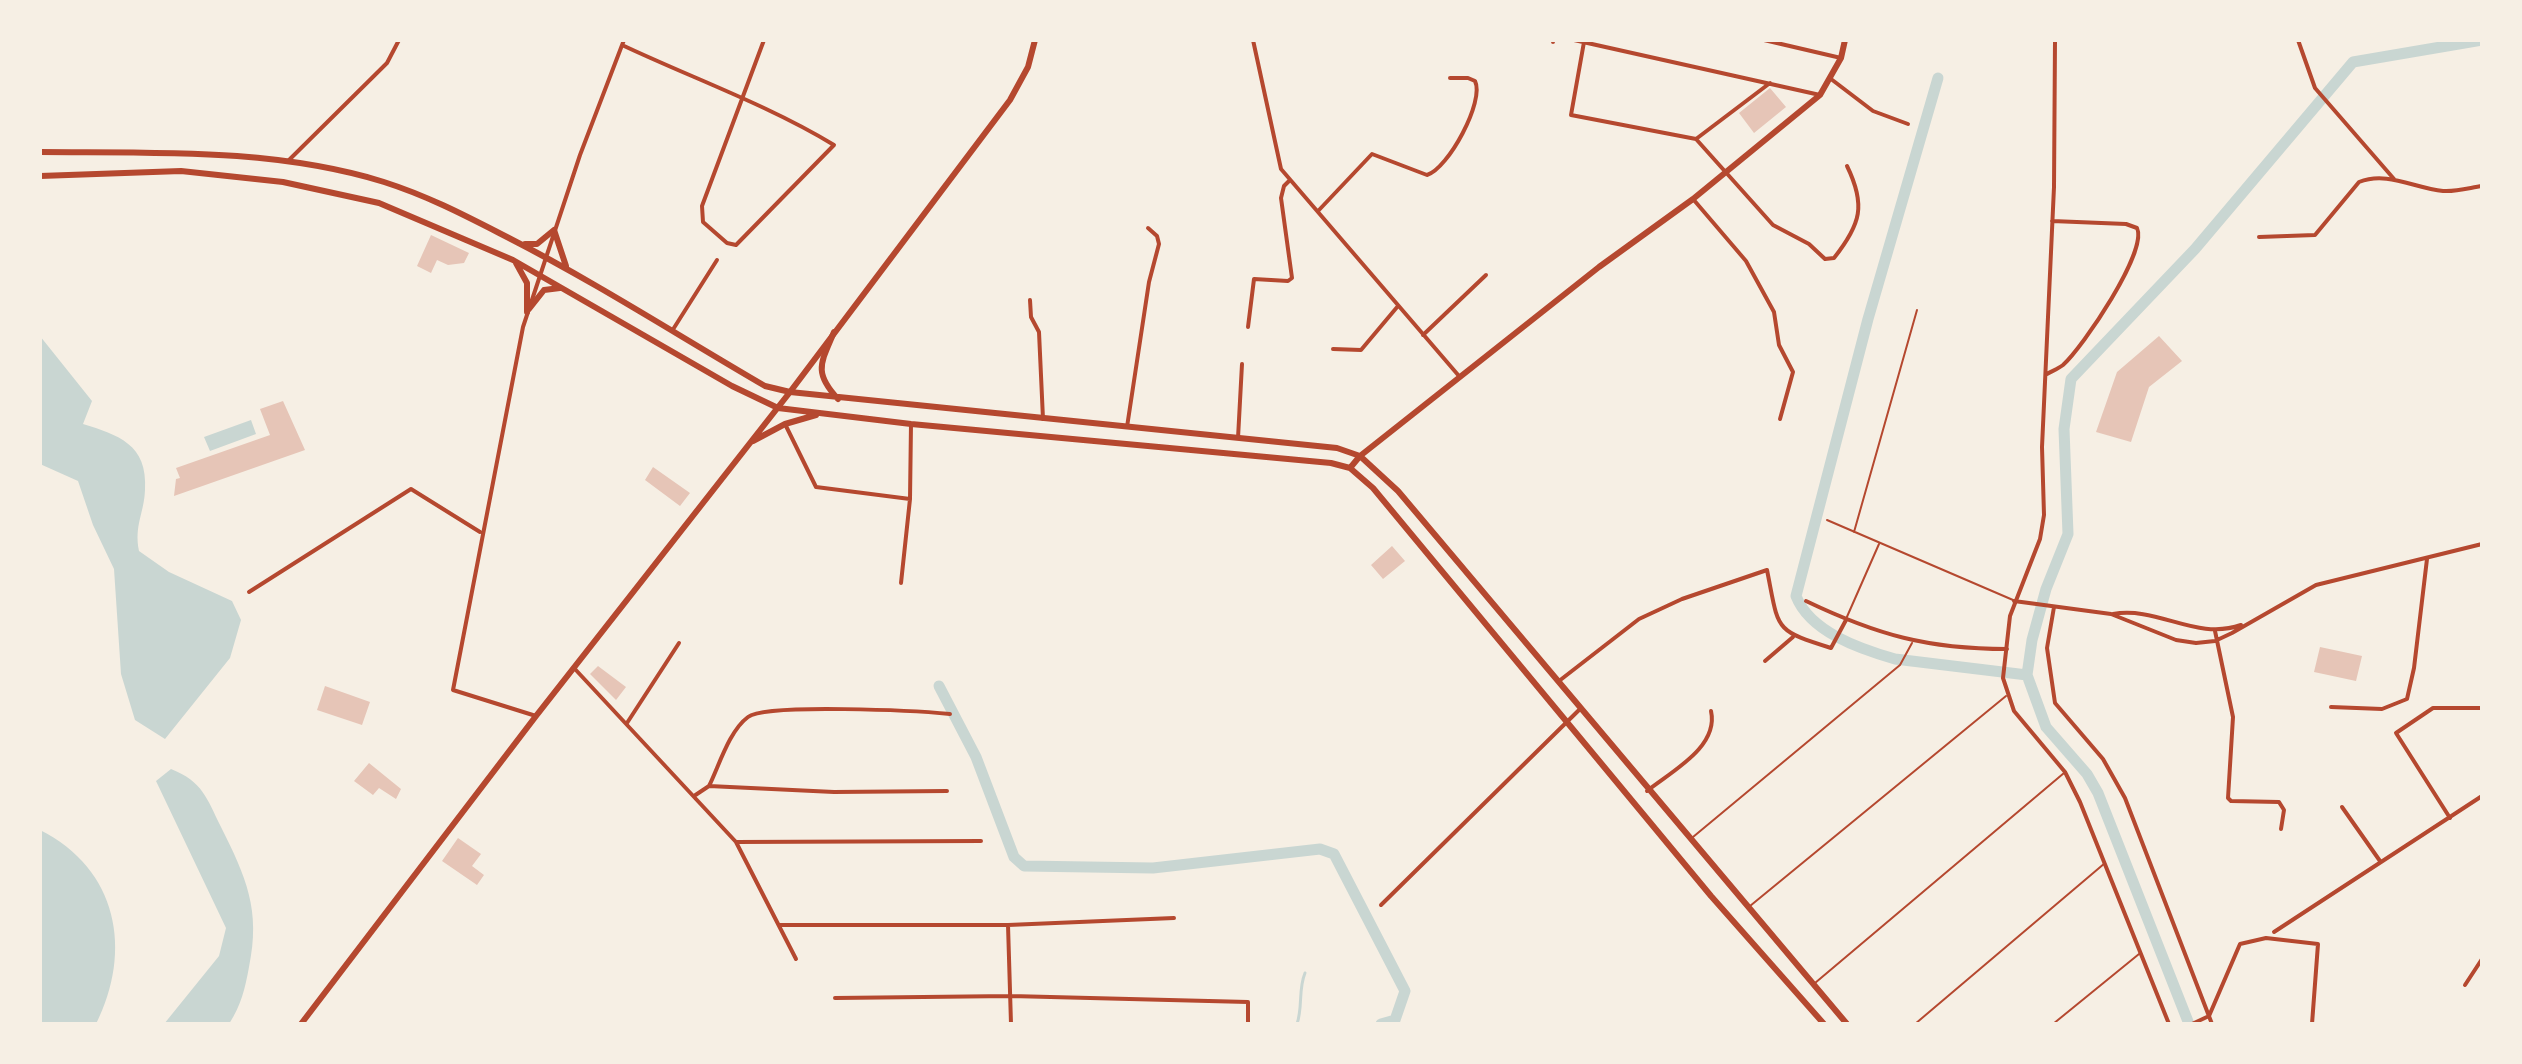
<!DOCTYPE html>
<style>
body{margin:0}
#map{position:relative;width:2522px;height:1064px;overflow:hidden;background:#f6efe4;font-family:Mulish,sans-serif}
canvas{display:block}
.frame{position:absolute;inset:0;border:42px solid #f6efe4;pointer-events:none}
</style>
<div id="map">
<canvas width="2522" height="1064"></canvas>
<div class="frame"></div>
</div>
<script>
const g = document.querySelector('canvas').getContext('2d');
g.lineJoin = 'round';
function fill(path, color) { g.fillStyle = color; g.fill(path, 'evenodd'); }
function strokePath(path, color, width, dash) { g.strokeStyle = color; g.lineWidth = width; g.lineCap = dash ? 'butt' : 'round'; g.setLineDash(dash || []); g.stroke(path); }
fill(new Path2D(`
 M40 336 92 401 83 424C118 435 148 444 145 490 144 514 134 525 139 551L169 572 232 601 241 620 230 658 165 739 135 720 121 674 114 569 93 525 78 481 40 464Z
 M251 420 256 434 210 451 204 437Z
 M171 769C203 782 206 797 221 827 246 877 261 910 249 967 245 989 241 1005 229 1024H164L219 956 226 928 156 781Z
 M40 830C118 869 133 951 96 1024H40Z`), '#c9d6d2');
strokePath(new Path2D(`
 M1297 1024C1303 1006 1298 990 1305 973`), '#c9d6d2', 3);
strokePath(new Path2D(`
 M1938 78 1868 319 1796 596C1810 632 1860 649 1895 659L2027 675
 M939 686 976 757 1014 857 1024 866 1153 868 1320 849 1334 854 1405 991 1395 1020 1381 1024
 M2189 1024 2098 793 2087 774 2046 727 2027 675 2032 640 2046 589 2068 534 2064 429 2071 379 2195 249 2353 62 2482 40`), '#c9d6d2', 11);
fill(new Path2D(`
 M1770 88 1786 107 1754 133 1739 113Z
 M431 235 469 253 464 263 448 265 437 260 431 273 417 266Z
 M2159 336 2182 361 2149 387 2131 442 2096 432 2117 372Z
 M283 401 305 450 174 496 176 479 180 478 176 468 270 435 260 409Z
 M653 467 690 493 680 506 645 480Z
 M1392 546 1405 561 1383 579 1371 565Z
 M2320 647 2362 656 2356 681 2314 672Z
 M598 666 626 687 616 700 590 674Z
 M325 686 370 702 362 725 317 710Z
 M369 763 401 789 396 799 379 788 373 795 354 781Z
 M458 838 481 854 472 866 484 875 477 885 442 861Z`), '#e6c5b7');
strokePath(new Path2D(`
 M1827 520 2013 600
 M1854 532 1917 310
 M1846 619 1879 544
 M1693 837 1900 665 1912 643
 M1750 906 2006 696
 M1815 983 2064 773
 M1915 1024 2105 863
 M2053 1024 2139 954`), '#b5482f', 2);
strokePath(new Path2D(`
 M1253 40 1281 169 1459 376
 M1574 40 1820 95
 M1764 40 1841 58
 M2055 40 2054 187 2042 447 2044 515 2040 539 2010 616 2003 678 2014 711 2065 772 2080 802 2169 1024
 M2298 40 2315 88 2394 179
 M1553 42V40
 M1584 42 1571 115 1696 139 1773 225 1809 244 1825 259 1834 258C1861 224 1866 205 1847 166
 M622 45C692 78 768 105 834 145L736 245 727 243 703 222 702 206 764 40
 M1831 79 1873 111 1908 124
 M1696 139 1770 83
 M288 161 387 63 399 40
 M1693 199 1746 261 1774 312 1779 345 1793 372 1780 419
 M1319 210 1372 154 1427 175C1448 169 1485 101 1475 81L1468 78H1450
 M2259 237 2315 235 2359 182C2387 171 2414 188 2443 191 2456 192 2469 188 2482 186
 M1030 300 1031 317 1039 332 1043 419
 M1248 327 1254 279 1288 281 1292 278 1281 198 1284 186 1290 180
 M672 331 717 260
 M1423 335 1486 275
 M1333 349 1361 350 1398 306
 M2047 374C2052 371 2058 369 2063 365 2083 347 2148 251 2137 228L2126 224 2052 221
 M785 424 816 487 910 499
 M1127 427 1149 282 1159 244 1157 236 1148 228
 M1238 438 1242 364
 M901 583 910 499 911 424
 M249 592 411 489 480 532
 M1806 601C1877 635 1928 649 2007 649
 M2014 601 2111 614 2176 640 2196 643 2215 641 2232 633 2316 585 2482 544
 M2054 607 2047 648 2055 703 2103 759 2125 798 2212 1024
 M2113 614C2158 606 2196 641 2241 625
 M2215 631 2233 717 2228 798 2231 801 2279 802 2284 810 2281 829
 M1765 661 1793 637
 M574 668 736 842 796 959
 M1559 681 1639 619 1682 599 1767 570C1779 630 1773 630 1831 648L1846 620
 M2331 707 2382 709 2407 699 2414 668 2427 559
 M536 716 453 690 523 327 580 155 624 40
 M627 723 679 643
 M709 786C719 766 729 731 748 717 766 703 920 711 950 714
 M1647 791C1672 771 1719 747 1711 711
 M694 796 709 786 834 792 947 791
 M2342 807 2380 861
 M2450 818 2396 733 2433 708H2482
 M736 842 981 841
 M1381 905 1579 710
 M780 925H1008L1174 918
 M1008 925 1011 1024
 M2274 932 2482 796
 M2465 985 2482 959
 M835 998 1011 996 1248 1002V1024
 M2192 1024 2209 1016 2240 944 2266 938 2318 944 2312 1024`), '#b5482f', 4);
strokePath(new Path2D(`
 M790 392 1010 100 1028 67 1035 40`), '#b5482f', 6);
strokePath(new Path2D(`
 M40 152C155 153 274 148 384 182 428 196 466 216 507 237 595 282 679 336 765 386L790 392 1337 448 1360 456 1398 491 1847 1024
 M40 176 181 171 283 182 379 203 513 260 732 386 778 408 911 424 1331 463 1350 468 1373 488 1711 896 1824 1024
 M525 244H537L554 230 566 266
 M516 263 527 283V312
 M529 309 544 290 560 288
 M834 332C821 363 813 372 838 399
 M753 441 785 424 816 415
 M1350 468 1360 456 1599 267 1693 199 1820 95 1841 58 1845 40
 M301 1024 536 716 790 392`), '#b5482f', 6);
</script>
